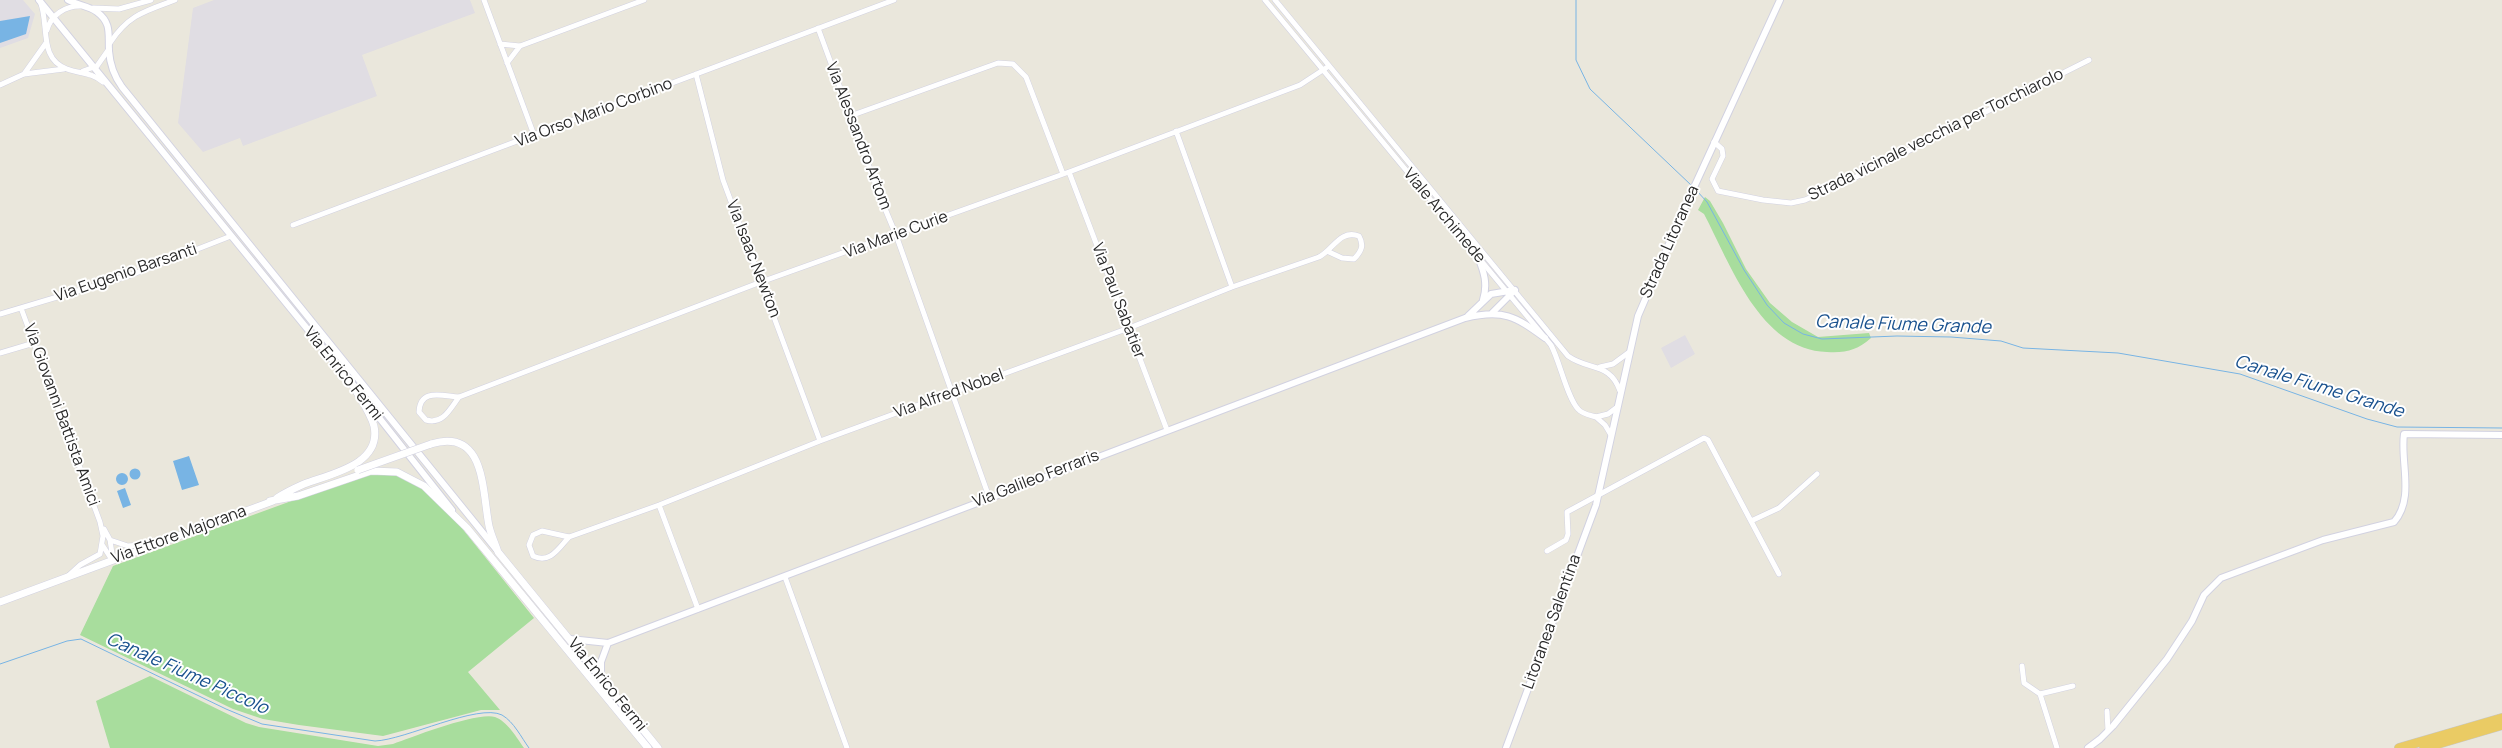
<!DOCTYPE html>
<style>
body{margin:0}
canvas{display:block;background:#eae7dc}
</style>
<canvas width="2502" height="748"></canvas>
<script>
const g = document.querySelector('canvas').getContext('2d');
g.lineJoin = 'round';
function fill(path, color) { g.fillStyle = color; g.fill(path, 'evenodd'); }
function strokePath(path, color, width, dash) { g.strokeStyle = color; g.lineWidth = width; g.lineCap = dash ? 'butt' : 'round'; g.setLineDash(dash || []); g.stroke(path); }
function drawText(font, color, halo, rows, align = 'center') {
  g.font = font + ' Manrope,sans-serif'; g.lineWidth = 4; g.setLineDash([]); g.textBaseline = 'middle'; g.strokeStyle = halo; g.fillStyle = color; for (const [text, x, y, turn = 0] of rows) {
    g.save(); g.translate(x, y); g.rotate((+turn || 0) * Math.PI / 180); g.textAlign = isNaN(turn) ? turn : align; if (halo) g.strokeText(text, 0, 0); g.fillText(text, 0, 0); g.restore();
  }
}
fill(new Path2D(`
 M0 0H23L35 14 28 38 0 48Z
 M214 0H470L475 13 362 55 377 96 243 146 240 138 203 152 178 123 193 8Z
 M1685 335 1695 354 1671 368 1661 348Z`), '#e0dde3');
fill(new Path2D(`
 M1705 197 1710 201 1723 223 1746 269 1770 303 1792 322 1818 337 1869 333 1871 338C1857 350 1847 353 1827 352 1760 350 1730 263 1704 214L1698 210Z
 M371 472 397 474 411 480 431 495 461 527 534 618 468 672 500 710H481L383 736 299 725 263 719 233 709 80 635 113 566Z
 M150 676 246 723 259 727 378 746 393 744C413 737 476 712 495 717 507 721 517 738 524 748H110L96 701Z`), '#a8dd9d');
fill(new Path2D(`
 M30 16 26 34 0 43V21Z
 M189 456 199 485 182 490 173 461Z
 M129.5 474a5.5 5.5 0 1 1 11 0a5.5 5.5 0 1 1-11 0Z
 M116 479a6 6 0 1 1 12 0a6 6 0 1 1-12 0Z
 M125 488 131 505 123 508 117 491Z`), '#78b4e4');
strokePath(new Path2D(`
 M1576 0V60L1590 89 1691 185
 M1696 190 1707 202 1744 270 1767 305 1784 323 1803 334 1822 339 1897 336 1951 337 2001 341 2023 348 2118 353 2240 374 2367 419 2397 427 2502 428
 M0 664 67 641 81 639 226 709 262 724 375 741C405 740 478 703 502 715 514 722 521 737 529 748`), '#78b4e4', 1);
const minor = new Path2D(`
 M484 0 534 135
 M1265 0 1551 345C1560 362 1567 397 1578 409 1582 414 1589 415 1596 417L1608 414 1616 408
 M1275 0 1568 356C1589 371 1610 362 1620 391
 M41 4C49 27 39 59 67 69 80 74 91 72 103 82
 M93 8 119 9 151 0
 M818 28 881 199 896 235 989 497
 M47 30C51 15 65 6 80 6
 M110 43C128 15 145 11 175 0
 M500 44 520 46 644 0
 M507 63 520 46
 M83 71 97 66 109 49
 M24 74 46 43
 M696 74 723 180 820 441
 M0 85 24 74 64 69
 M850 116 998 63 1013 64 1026 77 1063 174
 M1176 131 1232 287
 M1714 142 1722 149 1723 156 1712 179 1718 191 1763 200 1791 203 1805 200 1850 180 2089 60
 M1069 172 1167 430
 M293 225 894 0
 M21 308 100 522 103 536 100 554 80 565 68 576
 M0 314 131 275 231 236
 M0 353 34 343
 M1600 367 1613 364 1628 353
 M459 397C450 409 443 425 426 420L419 412C420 388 442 396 459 397L761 282 1069 172 1300 85 1329 66
 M1596 417 1605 425 1611 435
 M659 505 698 609
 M1751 521 1779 508 1817 474
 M104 529 110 540 113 560
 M569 537C558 549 550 564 533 556L529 545 533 535 542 531 569 537 659 505 820 441 1129 328 1232 287 1319 257C1333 250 1340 229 1359 236 1364 245 1362 251 1354 259L1342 258 1329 252
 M110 540 128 546 151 544
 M103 546 112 560
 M1547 551 1566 540 1568 534 1567 512 1704 438 1708 440 1779 574
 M785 577 847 748
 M2022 666 2024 683 2040 694 2057 748
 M2040 694 2073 686
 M2107 711 2108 731`);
const tertiary = new Path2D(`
 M39 0 353 385
 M68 0C77 5 89 6 97 12 112 23 108 35 109 51 110 65 114 76 122 87L496 549
 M1478 257C1484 272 1488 284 1483 300
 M1492 313 1515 290
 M1468 316 1491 294 1515 290
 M362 396 452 510
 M570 639 608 643 1465 318C1503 309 1515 316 1545 338
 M601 677V662L608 643
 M1506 748 1596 505 1638 316 1684 209 1780 0
 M2088 748 2100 739 2113 726 2167 659 2192 621 2204 595 2221 578 2323 540 2394 522C2415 498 2400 462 2404 434L2502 435`);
const secondary = new Path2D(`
 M431 444C486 427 482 491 489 526 491 535 495 543 498 552L658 748
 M277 498C286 492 295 488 304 484 330 474 382 465 374 426 370 411 358 396 351 382
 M270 501 298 496 371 471 397 472 424 486 467 528 648 748
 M0 602 273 501`);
const trunk = new Path2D(`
 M2399 748 2502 718
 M2424 748 2502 725`);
strokePath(minor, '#d2d2e1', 6);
strokePath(tertiary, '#d2d2e1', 8);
strokePath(secondary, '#d2d2e1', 8);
strokePath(trunk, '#c7c7c7', 10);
strokePath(minor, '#fff', 5);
strokePath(tertiary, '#fff', 6);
strokePath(secondary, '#fff', 7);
strokePath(trunk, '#eacb64', 9);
const secondaryBridge = new Path2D(`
 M358 470 431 444`);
strokePath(secondaryBridge, '#d2d2e1', 8, []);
strokePath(secondaryBridge, '#fff', 7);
drawText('16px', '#292929', '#fff', [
 ["Via Orso Mario Corbino",594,113,-21],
 ["Strada vicinale vecchia per Torchiarolo",1936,135,-26],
 ["Via Alessandro Artom",858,136,69],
 ["Viale Archimede",1444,216,50],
 ["Via Marie Curie",896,235,-20],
 ["Strada Litoranea",1670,242,-66],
 ["Via Isaac Newton",753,259,69],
 ["Via Eugenio Barsanti",126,273,-19],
 ["Via Paul Sabatier",1118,301,69],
 ["Via Enrico Fermi",343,374,51],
 ["Via Alfred Nobel",949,394,-20],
 ["Via Giovanni Battista Amici",61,415,70],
 ["Via Galileo Ferraris",1036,479,-21],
 ["Via Ettore Majorana",179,535,-20],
 ["Litoranea Salentina",1552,622,-70],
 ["Via Enrico Fermi",607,685,51]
]);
drawText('italic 18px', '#19518e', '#fff', [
 ["Canale Fiume Grande",1903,325,2],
 ["Canale Fiume Grande",2319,387,17],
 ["Canale Fiume Piccolo",187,674,24]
]);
</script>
